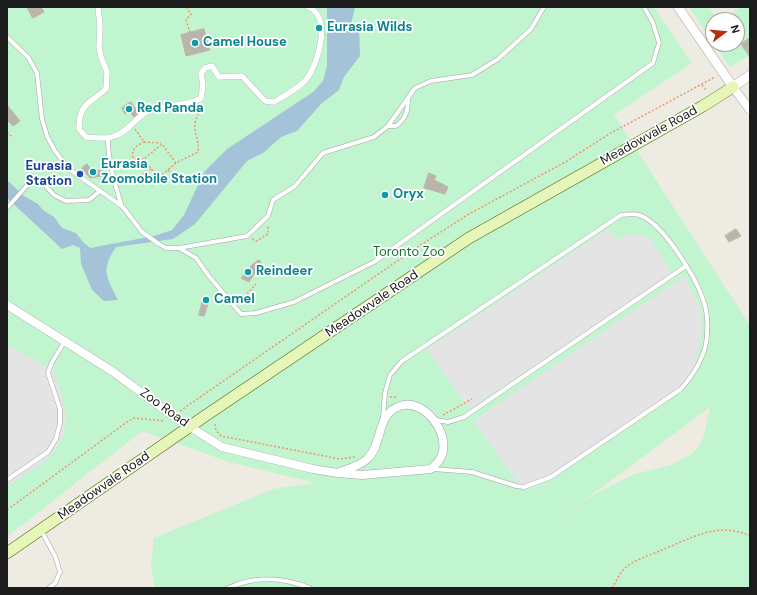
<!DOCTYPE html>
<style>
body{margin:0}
#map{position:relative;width:757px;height:595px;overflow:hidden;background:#edebe2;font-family:"DM Sans",sans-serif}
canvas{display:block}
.frame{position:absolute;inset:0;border:8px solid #1c1c1c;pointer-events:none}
.north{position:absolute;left:705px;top:12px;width:40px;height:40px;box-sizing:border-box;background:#fff;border:1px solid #a4a4a4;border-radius:50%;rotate:74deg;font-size:11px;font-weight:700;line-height:16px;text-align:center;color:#1c1c1c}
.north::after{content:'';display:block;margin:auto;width:14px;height:18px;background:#bb2d0d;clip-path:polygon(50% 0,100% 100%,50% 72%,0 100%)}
</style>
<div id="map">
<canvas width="757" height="595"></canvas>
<div class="frame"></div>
<div class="north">N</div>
</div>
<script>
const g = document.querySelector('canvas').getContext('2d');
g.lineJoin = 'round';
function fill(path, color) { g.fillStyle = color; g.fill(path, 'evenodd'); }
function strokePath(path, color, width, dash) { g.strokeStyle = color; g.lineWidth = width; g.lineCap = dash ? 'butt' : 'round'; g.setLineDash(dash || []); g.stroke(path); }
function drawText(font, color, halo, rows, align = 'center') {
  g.font = font + ' "DM Sans",sans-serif'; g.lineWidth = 3.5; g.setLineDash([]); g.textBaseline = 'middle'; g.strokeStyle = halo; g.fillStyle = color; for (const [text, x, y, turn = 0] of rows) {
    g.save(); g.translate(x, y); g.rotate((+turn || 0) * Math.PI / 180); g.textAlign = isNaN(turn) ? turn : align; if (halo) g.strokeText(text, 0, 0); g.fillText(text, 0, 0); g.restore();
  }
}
fill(new Path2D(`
 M7 7H654L692 63 614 115 749 324 750 322V588H155L151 565 154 538 273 489 315 483 229 462 142 431 7 537ZM710 407 703 439 693 453 672 465 634 474 595 494 562 517Z
 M689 7H709L718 20H713V43Z
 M742 7H750V55L730 67 714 44H737V20H721Z`), '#c1f5cf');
fill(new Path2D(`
 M608 229 618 239 631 234 643 235 651 240 672 274 469 409 427 349Z
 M684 276 699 304 703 325 696 363 682 385 569 465 532 486 521 487 473 421Z
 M7 345 53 370 64 403 66 419 63 436 54 452 40 465 7 486Z`), '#e4e4e4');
fill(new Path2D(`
 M327 7H355L351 24 359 30 360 56 344 77 339 90 321 104 297 131 281 137 263 153 247 161 195 224 173 239 116 247C100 271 107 277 118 300L104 301 92 290 81 264 80 248 73 245 62 249 7 198V180L24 196 38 204 43 210 54 217 62 228 76 233 83 242 90 248 154 236 172 230 184 215 204 172 227 149 313 92 323 81 327 66Z`), '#a5c3d8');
const building = new Path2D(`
 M27 7H41L44 12 33 18Z
 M204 29 210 50 186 56 181 35Z
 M750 38V57L741 44Z
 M131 102 138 113 134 117 129 111 125 114 122 108Z
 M7 105 20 121 13 126 7 120Z
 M87 164 92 171 101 170 102 176 90 178 82 168Z
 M429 173 436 176 434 180 448 187 445 194 424 188Z
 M736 229 741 236 729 242 725 236Z
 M259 260 264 268 254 274 249 282 241 278 252 265Z
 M204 296 210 298 204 316 199 315Z`);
fill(building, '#b9b4ac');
strokePath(building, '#bdb4a6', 1);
const service = new Path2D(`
 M7 37 28 57 37 73 42 119 47 136 55 151 69 169 123 207 142 232 159 244 166 248H179L196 258 208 275 241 314 256 313 294 302 374 262 653 63 659 43 653 23 644 7
 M388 126H396C407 118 408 110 408 97
 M108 139C108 163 115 184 122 207
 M7 208 32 180H40L54 195 66 201 89 200 100 191
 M179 248 247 236 268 216 273 200 295 186 323 153 374 137 388 126 415 88 431 81 472 75 498 59 531 29 544 7
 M383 417 385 393 390 375 402 361 621 215C626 215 634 213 639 215 662 222 695 276 703 299 707 310 708 323 707 335 706 356 694 374 681 389L551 477 524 487 516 486 472 472 433 469
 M436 420 448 422 464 417 686 266
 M7 480 48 452 56 439 60 423V409L48 373 52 362 65 341
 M41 530 55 556 60 572 55 583 49 588
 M228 588C254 576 283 577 310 588`);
const pedestrian = new Path2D(`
 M98 7 100 26 99 47 101 57 107 72 106 89C89 104 79 103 79 129L86 137C106 139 116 140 131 125 137 120 141 115 148 111 161 105 191 106 201 98L203 85 201 73 205 68 212 66 219 77 242 76 265 101 274 102C284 96 297 89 305 81 318 66 333 16 308 7`);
const minor = new Path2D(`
 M733 87 750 110
 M7 305 112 371 173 416 222 447 313 469 338 473 362 475 431 469C435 465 439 462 441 457 452 435 424 397 400 406 375 414 384 445 366 460 359 466 347 469 338 473`);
const tertiary = new Path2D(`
 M678 7 733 87 750 75`);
const secondary = new Path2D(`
 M7 553 205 416 469 238 703 106 733 87`);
strokePath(service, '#a3a3a3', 5);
strokePath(pedestrian, '#a3a3a3', 6);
strokePath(minor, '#a3a3a3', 9);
strokePath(tertiary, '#a3a3a3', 10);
strokePath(secondary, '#4e6a0b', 12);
strokePath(new Path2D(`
 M186 7 191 14 186 20 190 33
 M702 85 707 91
 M135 129 144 142 161 143
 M7 132 12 137
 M144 159H133C131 149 136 146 144 142
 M176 163 162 144 144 159 158 178 176 163 198 152C200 142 194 134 195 124 196 118 199 113 200 106
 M151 169 143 174 152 186
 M168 170 174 179
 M86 174 89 172 92 175 106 172
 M252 239 257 241 268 234V225
 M239 303 256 284
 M390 397H398
 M180 411 416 248 469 214 567 161 609 134 715 77
 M443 415 472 399
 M215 424 216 430 221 436 340 459 355 457
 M7 510 127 422 134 418 165 421
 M612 588C616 582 620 572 626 567 637 559 650 555 662 550 691 538 719 521 750 536`), '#f09570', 1.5, [2, 2]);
strokePath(service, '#fff', 4);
strokePath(pedestrian, '#fff', 5.5);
strokePath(minor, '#fff', 8);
strokePath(tertiary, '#fff', 9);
strokePath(secondary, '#e6f5b8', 11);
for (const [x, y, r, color] of [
 [319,28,4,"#0f9aa8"],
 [195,43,4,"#0f9aa8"],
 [129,109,4,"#0f9aa8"],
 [93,172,4,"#0f9aa8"],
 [80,174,4,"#1a4fb4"],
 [385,195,4,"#0f9aa8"],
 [248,272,4,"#0f9aa8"],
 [206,300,4,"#0f9aa8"]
]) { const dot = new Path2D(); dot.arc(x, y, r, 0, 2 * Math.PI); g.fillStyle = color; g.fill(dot); strokePath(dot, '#fff', 1.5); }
drawText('bold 13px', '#0d838f', '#fff', [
 ["Eurasia Wilds",327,28],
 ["Camel House",203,43],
 ["Red Panda",137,109],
 ["Eurasia",101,165],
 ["Zoomobile Station",101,180],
 ["Oryx",393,195],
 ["Reindeer",256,272],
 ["Camel",214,300]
], 'left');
drawText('13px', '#1c1c1c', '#fff', [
 ["Meadowvale Road",649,136,-29],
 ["Meadowvale Road",372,304,-34],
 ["Zoo Road",164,408,36],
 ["Meadowvale Road",104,486,-35]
]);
drawText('bold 13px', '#164399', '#fff', [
 ["Eurasia",72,167],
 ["Station",72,182]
], 'right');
drawText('13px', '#12722c', '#fff', [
 ["Toronto Zoo",409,253]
]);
</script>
